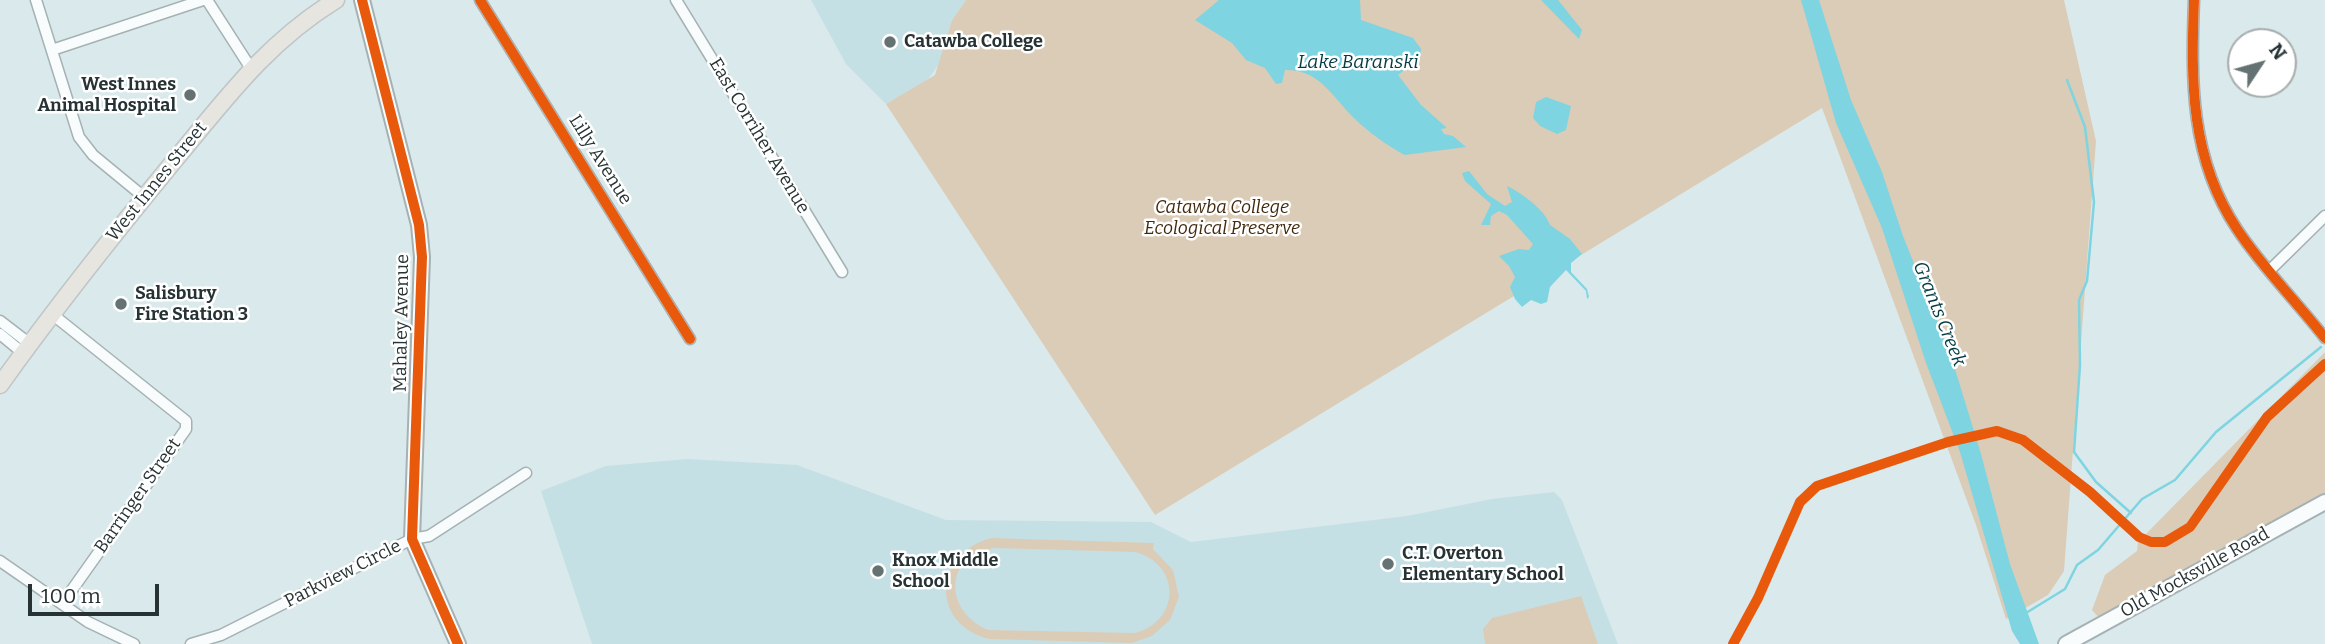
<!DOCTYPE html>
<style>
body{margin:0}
#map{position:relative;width:2325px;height:644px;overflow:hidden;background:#dae9eb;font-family:Bitter,serif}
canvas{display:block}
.north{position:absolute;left:2227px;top:28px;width:70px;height:70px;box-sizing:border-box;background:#fff;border:2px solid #a8adad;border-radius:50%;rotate:54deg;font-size:19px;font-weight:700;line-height:28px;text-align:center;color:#263233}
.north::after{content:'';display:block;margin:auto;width:24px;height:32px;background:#657273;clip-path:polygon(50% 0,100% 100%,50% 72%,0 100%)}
.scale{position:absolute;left:28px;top:584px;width:131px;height:32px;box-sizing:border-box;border:4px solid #263233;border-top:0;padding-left:9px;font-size:21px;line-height:24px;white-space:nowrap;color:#263233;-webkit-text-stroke:5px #fff;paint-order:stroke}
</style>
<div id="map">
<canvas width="2325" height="644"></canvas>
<div class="north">N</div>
<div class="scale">100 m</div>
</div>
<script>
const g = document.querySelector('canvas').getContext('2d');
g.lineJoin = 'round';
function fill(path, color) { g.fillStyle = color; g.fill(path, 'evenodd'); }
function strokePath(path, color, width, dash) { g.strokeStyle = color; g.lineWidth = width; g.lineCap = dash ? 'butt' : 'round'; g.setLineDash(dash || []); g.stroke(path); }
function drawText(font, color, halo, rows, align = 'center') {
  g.font = font + ' Bitter,serif'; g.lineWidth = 5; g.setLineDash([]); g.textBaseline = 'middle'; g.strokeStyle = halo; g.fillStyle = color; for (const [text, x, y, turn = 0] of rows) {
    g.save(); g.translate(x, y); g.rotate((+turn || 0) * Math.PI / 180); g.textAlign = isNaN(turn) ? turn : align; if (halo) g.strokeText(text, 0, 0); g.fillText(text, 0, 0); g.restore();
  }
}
fill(new Path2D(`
 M811 0H966L952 20 939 64 926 82 886 104 846 64Z
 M687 459 797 465 946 520 1151 522 1191 542 1407 516 1492 499 1554 492 1562 500 1618 644H592L541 491 606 466Z`), '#c5e0e5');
fill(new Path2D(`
 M966 0H2064L2096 141 2064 571 2048 595 2006 619 1976 525 1822 108 1155 515 886 104 935 75 952 20Z
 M2325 352V498L2101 620 2092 610 2105 575 2137 551 2138 542Z
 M991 538 1154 543 1153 549 1173 570 1179 597 1170 620 1152 636 1132 643 989 639C930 624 933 554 991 538ZM994 548 1135 552C1181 564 1181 621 1135 633L988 630C944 611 943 556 994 548Z
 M1581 596 1598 644H1485L1483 629 1492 618Z`), '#dbccb7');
fill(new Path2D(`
 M1219 0H1360L1361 20 1413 38 1421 49 1420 58 1398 75 1421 105 1447 128 1441 129 1444 134 1453 136 1466 147 1405 155C1387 146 1363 128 1349 113 1330 92 1316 69 1285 70L1282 83 1276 84 1265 68 1246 60 1232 43 1195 20Z
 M1541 0H1558L1582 30 1579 39Z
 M1801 0H1819L1851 100 1882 172 1903 236 1951 356 1981 454 2010 564 2039 644H2020L2012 631 1960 452 1926 363 1882 228 1836 123Z
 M1546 97 1571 106 1566 130 1557 134 1540 126 1533 118 1536 102Z
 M1469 171 1487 194 1505 206 1512 202 1507 186C1522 193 1545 210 1550 225L1570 239 1582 254 1571 263V272L1587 289 1589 297 1587 299 1586 291 1566 270 1550 287 1547 302 1541 304 1531 300 1522 307 1515 299 1510 287 1515 277 1509 266 1499 256 1519 249 1529 250 1533 244 1507 215 1499 211 1491 216 1490 225H1481L1491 204 1465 181 1462 173Z`), '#7ed4e0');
strokePath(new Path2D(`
 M2067 80 2085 127 2094 202 2087 281 2079 300 2080 365 2074 452 2096 482 2131 513
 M2026 613 2065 589 2077 565 2098 550 2142 499 2175 480 2216 432 2321 347`), '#7ed4e0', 2.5);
const street = new Path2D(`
 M36 0 79 137 93 155 144 197
 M207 0 250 67
 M480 0 690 339
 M676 0 842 272
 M2194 0C2191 81 2190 158 2237 229 2262 267 2296 301 2325 338
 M52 50 203 0
 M2270 270 2325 216
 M52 314 186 421V429L62 604
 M0 321 30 344
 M0 334 23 353
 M0 561 88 622 134 644
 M191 644 221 635 412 539 429 536 526 473`);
const secondary = new Path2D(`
 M362 0 419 225 422 257 412 539 458 644
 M2066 644 2325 502`);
const primary = new Path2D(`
 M0 385C55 308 114 234 174 161 225 100 266 43 336 0`);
strokePath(street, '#a5b1b3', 13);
strokePath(secondary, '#a5b1b3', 18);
strokePath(primary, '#bec6c7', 19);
strokePath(street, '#f9fcfc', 10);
strokePath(secondary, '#f9fcfc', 14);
strokePath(primary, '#e7e5e0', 16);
strokePath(new Path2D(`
 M362 0 419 225 422 257 412 539 458 644
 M480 0 690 339
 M2194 0C2191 81 2190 158 2237 229 2262 267 2296 301 2325 338
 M1733 644 1758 598 1800 502 1817 486 1948 442 1997 431 2023 440 2090 492 2139 537 2151 542H2165L2190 527 2267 417 2325 364`), '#e8590c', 10);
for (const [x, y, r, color] of [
 [890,42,7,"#657273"],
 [190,95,7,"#657273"],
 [121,304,7,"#657273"],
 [1388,564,7,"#657273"],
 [878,571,7,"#657273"]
]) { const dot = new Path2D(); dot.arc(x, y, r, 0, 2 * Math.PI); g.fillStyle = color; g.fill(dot); strokePath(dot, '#fff', 2.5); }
drawText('bold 18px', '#263233', '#fff', [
 ["Catawba College",904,42],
 ["West Innes",176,85,"right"],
 ["Animal Hospital",176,106,"right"],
 ["Salisbury",135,294],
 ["Fire Station 3",135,315],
 ["C.T. Overton",1402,554],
 ["Elementary School",1402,575],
 ["Knox Middle",892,561],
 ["School",892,582]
], 'left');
drawText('18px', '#263233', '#fff', [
 ["East Corriher Avenue",759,136,59],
 ["Lilly Avenue",600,160,58],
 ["West Innes Street",157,182,-51],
 ["Mahaley Avenue",402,323,-89],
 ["Barringer Street",138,496,-55],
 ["Old Mocksville Road",2195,573,-29],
 ["Parkview Circle",343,574,-27]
]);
drawText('italic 18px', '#41290d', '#fff', [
 ["Catawba College",1222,208],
 ["Ecological Preserve",1222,229]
]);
drawText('italic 19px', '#033c43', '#fff', [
 ["Lake Baranski",1358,63],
 ["Grants Creek",1939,314,68]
]);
</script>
